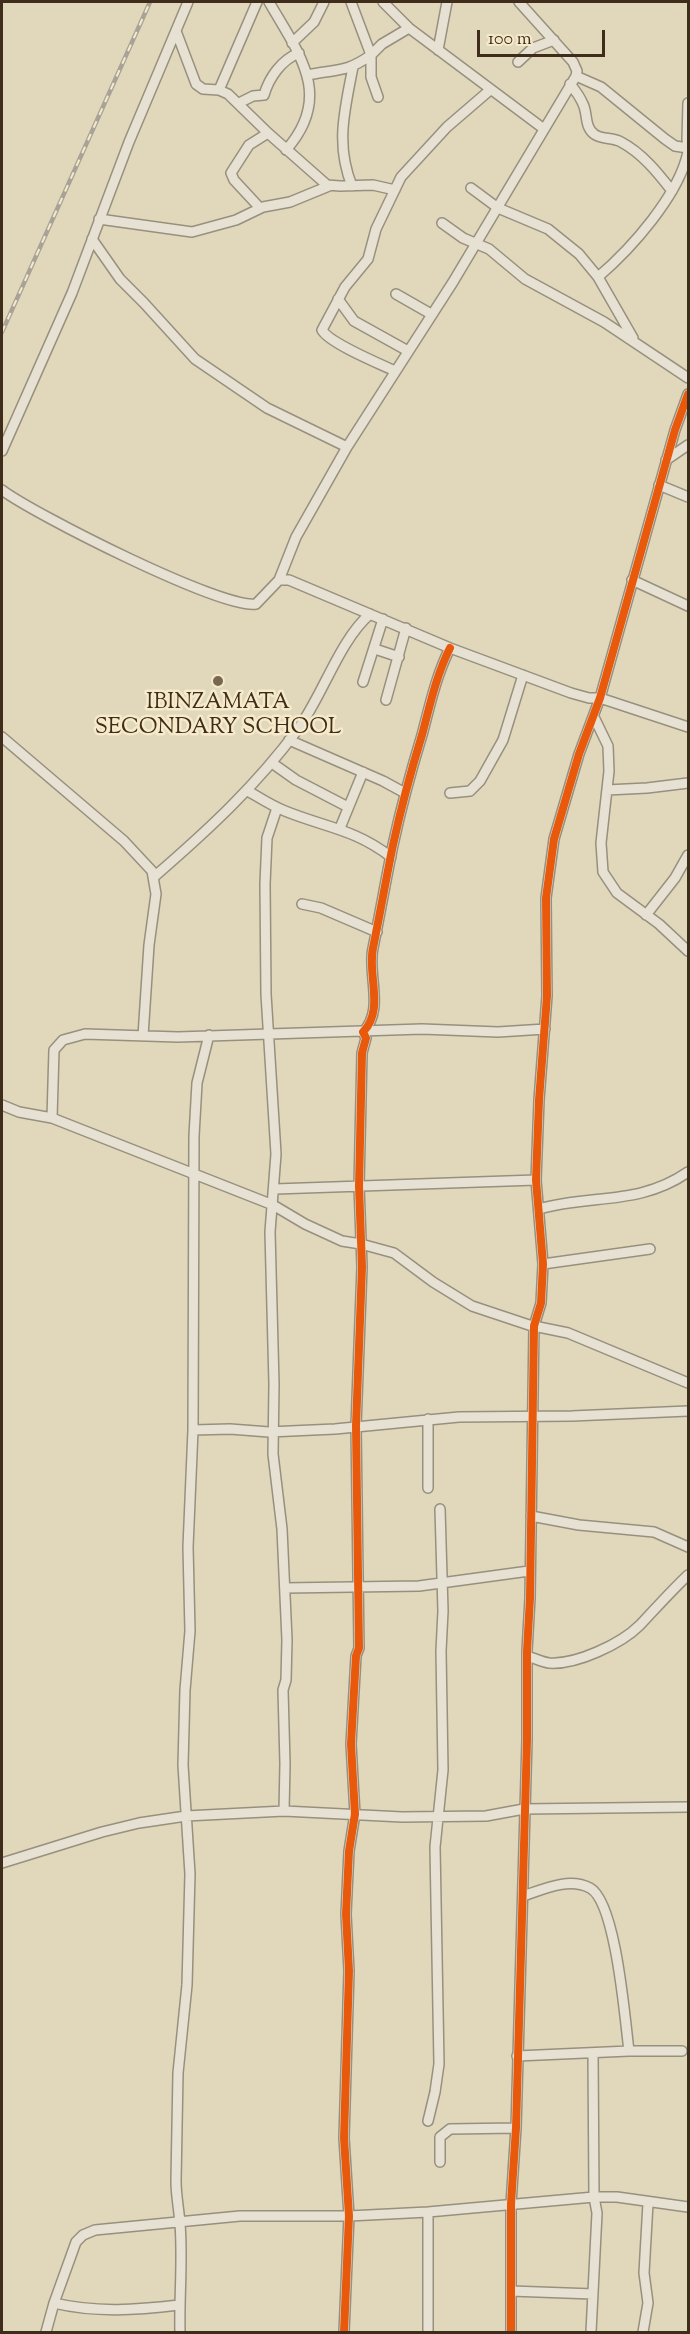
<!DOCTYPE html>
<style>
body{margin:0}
#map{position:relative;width:690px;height:2334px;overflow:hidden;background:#e1d7bb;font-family:"Sorts Mill Goudy",serif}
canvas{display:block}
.frame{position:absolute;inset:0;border:3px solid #402c1a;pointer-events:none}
.scale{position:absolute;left:477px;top:30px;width:128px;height:27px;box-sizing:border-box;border:3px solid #402c1a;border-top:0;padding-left:8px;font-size:18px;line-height:21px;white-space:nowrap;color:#402c1a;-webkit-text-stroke:4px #f5eac9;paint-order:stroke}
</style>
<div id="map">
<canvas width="690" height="2334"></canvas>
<div class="frame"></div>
<div class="scale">100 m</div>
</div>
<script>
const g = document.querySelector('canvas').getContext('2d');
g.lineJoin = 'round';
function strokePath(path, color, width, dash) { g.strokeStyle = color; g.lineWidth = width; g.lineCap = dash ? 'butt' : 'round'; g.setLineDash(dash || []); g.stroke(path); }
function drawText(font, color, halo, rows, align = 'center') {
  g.font = font + ' "Sorts Mill Goudy",serif'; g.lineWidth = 5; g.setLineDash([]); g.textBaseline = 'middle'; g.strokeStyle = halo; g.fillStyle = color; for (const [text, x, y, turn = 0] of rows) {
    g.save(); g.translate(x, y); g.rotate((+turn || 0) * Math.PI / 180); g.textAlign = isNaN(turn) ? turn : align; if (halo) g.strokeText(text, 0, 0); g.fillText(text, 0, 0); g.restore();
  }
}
const minor = new Path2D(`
 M269 2C299 54 334 96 286 150
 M383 2 409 28 544 129
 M176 31 196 84 203 89 219 90 228 94 268 133 327 185 340 186 373 185 395 190
 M292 43 314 22 324 2
 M438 50 447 2
 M518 62 533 48 554 40
 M307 75C336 69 346 73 371 55L351 2
 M576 76 601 87 665 139 675 146 688 148
 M570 84C575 90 580 97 583 104 588 114 584 126 594 134 602 140 613 137 621 142 642 153 658 173 672 191
 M219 90 257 2
 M378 97 371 77V55L382 44 409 28
 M239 103 253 96 264 95C269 78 281 60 299 53
 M688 103 687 139 688 147
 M352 186C335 144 345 109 353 67
 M471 188 498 208 548 229 579 254 598 277 633 338
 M260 208 234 180 231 173 249 145 268 133
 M99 219 192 232 236 220 263 207 290 202 329 186
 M442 223 463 238 489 249 525 279 604 322 688 378
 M92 239 120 279 144 303 195 359 267 408 347 447
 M598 277C631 249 679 195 688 152
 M396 294 431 314
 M338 299 354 321 408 351
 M395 371C380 364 329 343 322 330L345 287 368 259 376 229 401 177 447 127 490 90
 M2 451 72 293 129 142 188 2
 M666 460 688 445
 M659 485 688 497
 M2 490C34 514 221 609 256 604L279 580H289L450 648 571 693 589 698H600L688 727
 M279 580 296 537 347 447 453 282 576 76 577 71 573 62 519 2
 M632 580 688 606
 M375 649 399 657
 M363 682 383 619
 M386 700 406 628
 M594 717 608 746 609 771 601 843 603 872 617 893 659 924 688 951
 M2 737 124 841 152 871 156 894 149 945 143 1036
 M289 740 383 781 405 793
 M272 763 296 780 348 807
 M607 790 647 788 688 783
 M248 791C260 798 272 806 285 811 324 827 355 829 391 857
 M450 793 470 791 480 781 503 740 523 675
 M277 808 267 838 265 884 266 994 276 1154 270 1232 274 1384 273 1454 282 1529 287 1640 286 1680 283 1690 285 1764 284 1811
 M340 828 363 772
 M155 876C207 831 257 785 298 729 323 695 339 641 370 614
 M302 904 321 908 377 932
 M646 915 675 878 688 855
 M2 1105 19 1112 52 1118 273 1205 305 1224 342 1241 361 1244 394 1253 433 1282 472 1306 529 1325 568 1333 688 1383
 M52 1118 54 1050 63 1040 85 1034 178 1037 422 1029 498 1032 545 1029
 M275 1189 536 1180
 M539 1209C591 1194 639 1206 688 1172
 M543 1264 650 1249
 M428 1419V1488
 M193 1430 230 1429 269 1432 335 1429 459 1417 572 1416 688 1411
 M531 1516 579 1525 654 1532 688 1547
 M285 1588 419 1586 529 1571
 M527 1656C534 1658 542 1662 549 1663 576 1665 621 1644 640 1625 656 1608 671 1591 688 1575
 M2 1863 102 1832 139 1823 186 1816 284 1811 402 1817 486 1816 524 1809 688 1807
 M523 1896C544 1889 569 1877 590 1888 616 1902 625 2020 629 2051
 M517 2056 629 2051H682
 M428 2121 435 2092 439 2064 435 1847 443 1770 441 1651 443 1611 440 1509
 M440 2162V2137L450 2129 516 2128
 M428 2212V2332
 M511 2291 593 2294
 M54 2303C96 2313 137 2310 179 2305
 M46 2332 54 2303 76 2242 83 2235 95 2230 240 2216H349L428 2212 594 2197H617L688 2207
 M180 2332C179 2296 183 2260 180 2224 179 2209 176 2196 176 2181L178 2073 187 1985 190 1874 183 1765 185 1690 190 1631 188 1547 193 1430 194 1136 197 1083 209 1035
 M344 2332 349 2216 344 2138 349 1971 346 1914 349 1851 355 1814 351 1744 356 1656 359 1648 356 1426 362 1267 359 1186 362 1053 366 1038 363 1032C385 1010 367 974 373 948 380 914 386 879 393 845 401 808 411 771 422 735 430 705 436 676 450 648
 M511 2332V2204L516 2128 527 1740V1651L530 1598 534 1326 541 1303 543 1264 536 1180 539 1100 547 996 546 898 554 839 579 754 600 698 675 430 688 394
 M591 2332 597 2213 594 2197 593 2053
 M643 2332 648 2303 644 2273 648 2203`);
strokePath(minor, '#98907e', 12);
strokePath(minor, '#e6e1d3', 9);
const rail = new Path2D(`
 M2 332 150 2`);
strokePath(rail, '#a9a397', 4.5);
strokePath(rail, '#f5eac9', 2, [7]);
strokePath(new Path2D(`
 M344 2332 349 2216 344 2138 349 1971 346 1914 349 1851 355 1814 351 1744 356 1656 359 1648 356 1426 362 1267 359 1186 362 1053 366 1038 363 1032C385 1010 367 974 373 948 380 914 386 879 393 845 401 808 411 771 422 735 430 705 436 676 450 648
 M511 2332V2204L516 2128 527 1740V1651L530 1598 534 1326 541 1303 543 1264 536 1180 539 1100 547 996 546 898 554 839 579 754 600 698 675 430 688 394`), '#e8590c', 8);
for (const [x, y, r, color] of [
 [218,681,6,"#786852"]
]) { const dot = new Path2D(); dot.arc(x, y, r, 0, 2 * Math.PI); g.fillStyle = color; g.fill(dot); strokePath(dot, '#f5eac9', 2); }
drawText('22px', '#402c1a', '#f5eac9', [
 ["IBINZAMATA",218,704],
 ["SECONDARY SCHOOL",218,729]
]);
</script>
